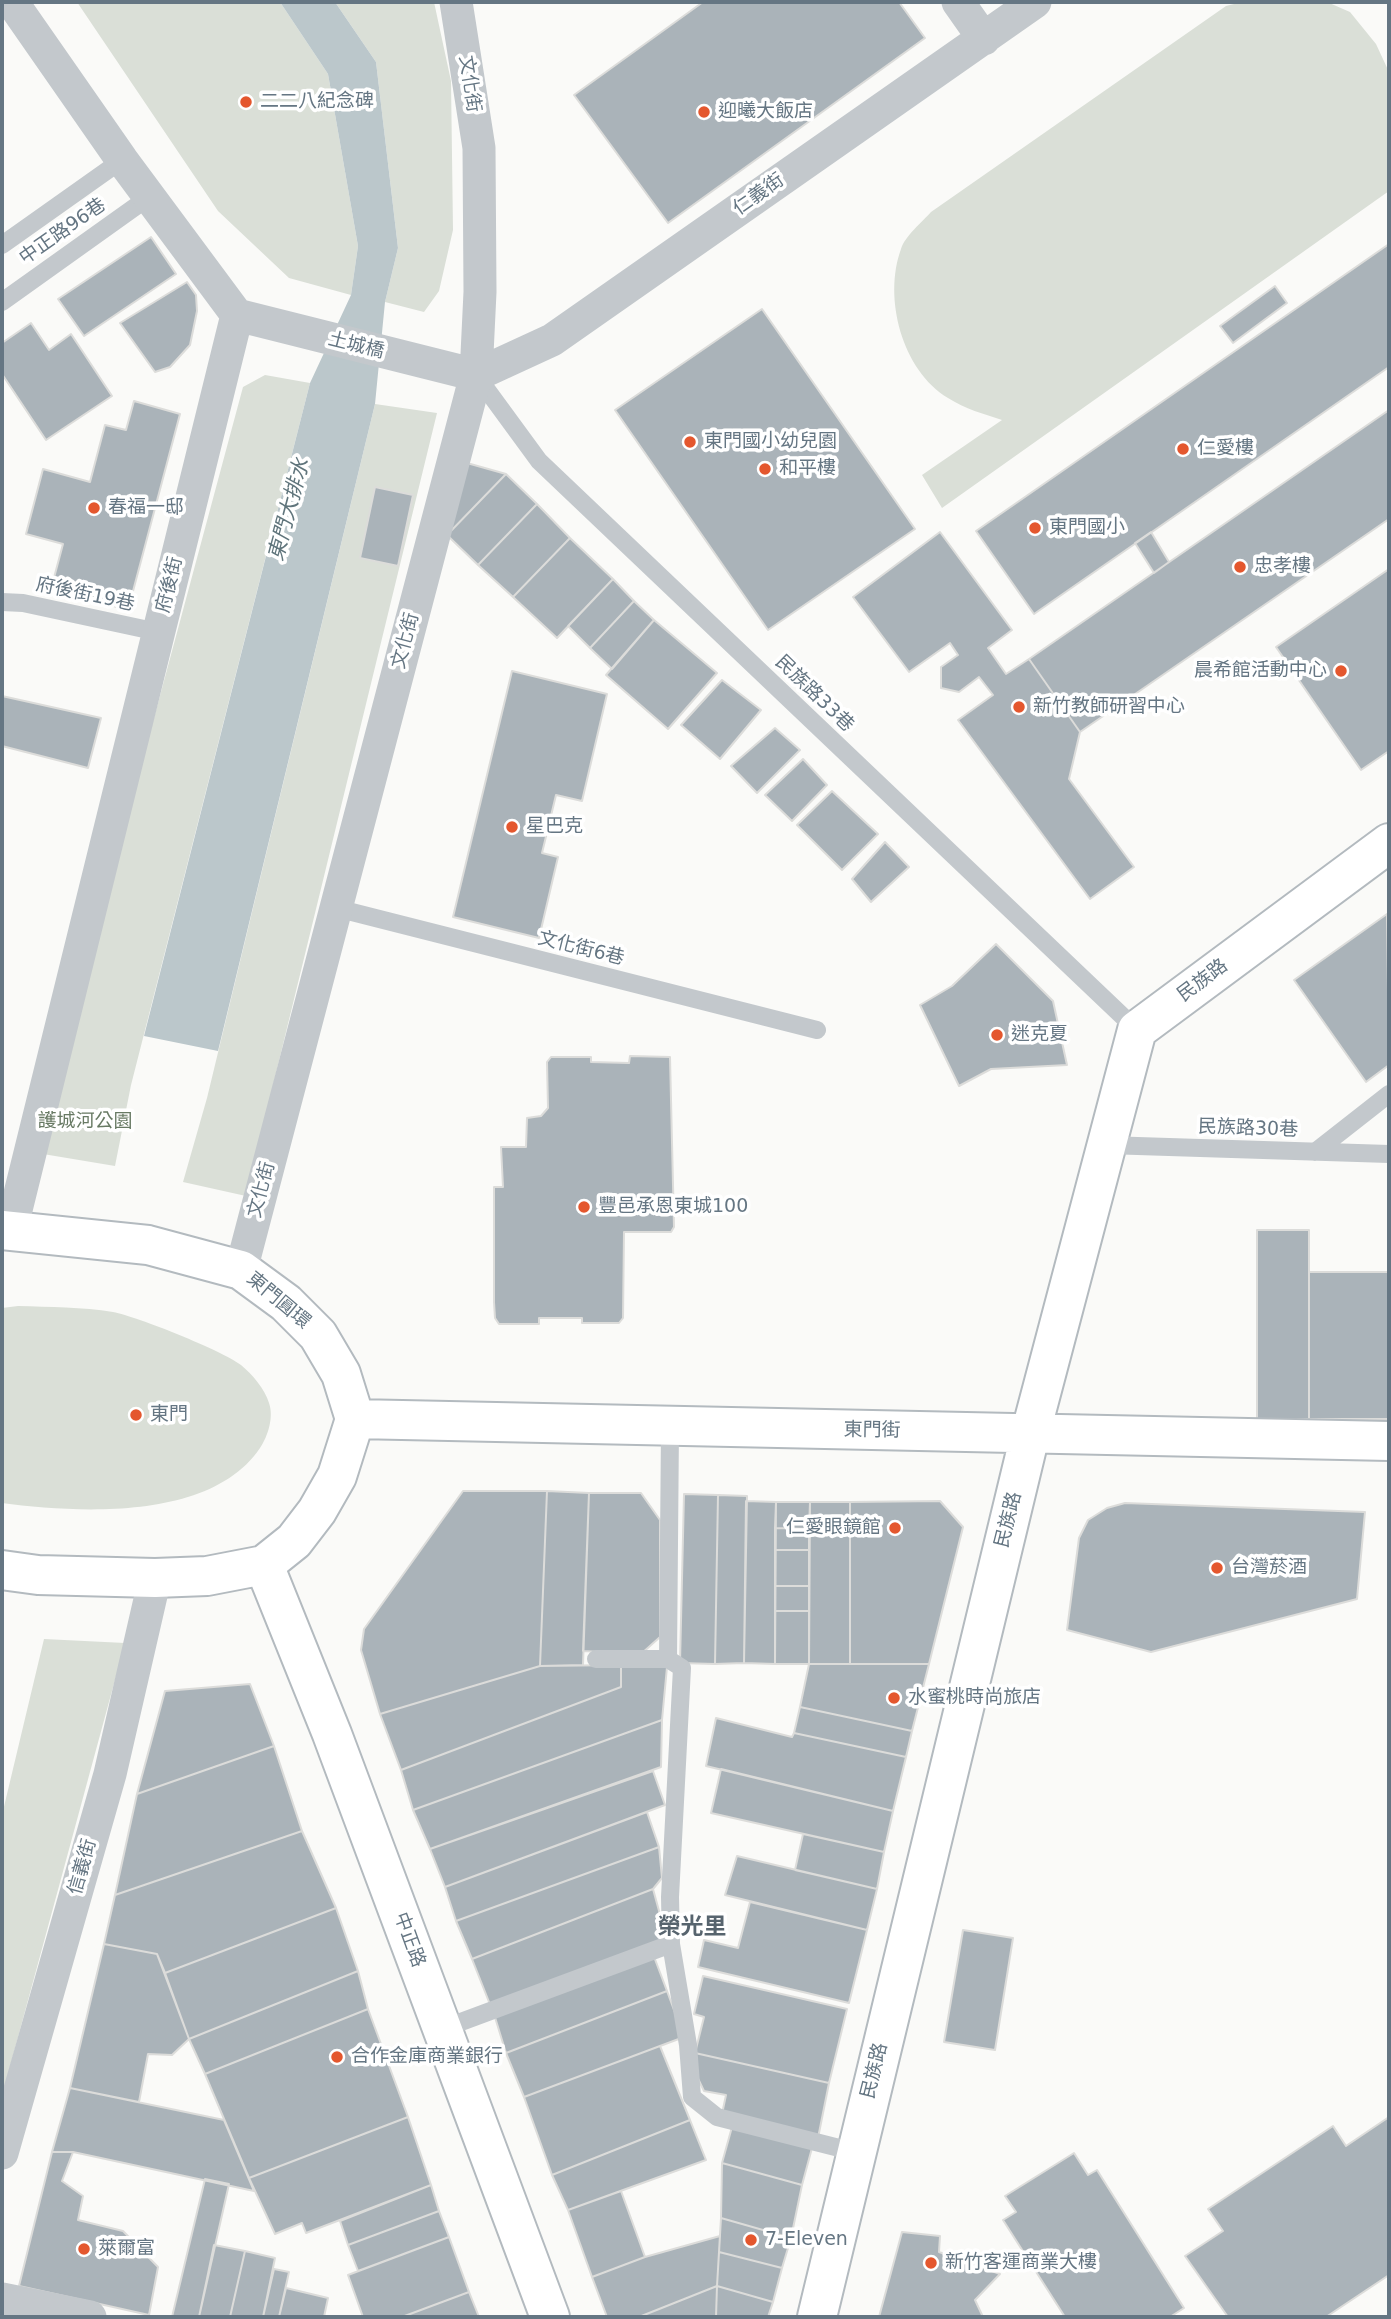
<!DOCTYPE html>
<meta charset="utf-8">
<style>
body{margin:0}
#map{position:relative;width:1391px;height:2319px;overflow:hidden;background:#fafaf8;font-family:"DejaVu Sans",sans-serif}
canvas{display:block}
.frame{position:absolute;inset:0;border:4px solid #657683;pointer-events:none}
</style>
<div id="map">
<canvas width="1391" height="2319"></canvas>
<div class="frame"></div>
</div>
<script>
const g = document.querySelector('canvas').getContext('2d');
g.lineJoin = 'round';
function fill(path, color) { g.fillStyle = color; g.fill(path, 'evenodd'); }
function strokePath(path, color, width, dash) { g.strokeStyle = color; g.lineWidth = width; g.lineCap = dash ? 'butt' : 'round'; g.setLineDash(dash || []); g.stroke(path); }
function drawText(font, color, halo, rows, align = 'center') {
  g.font = font + ' "DejaVu Sans","Noto Sans TC",sans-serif'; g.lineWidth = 7; g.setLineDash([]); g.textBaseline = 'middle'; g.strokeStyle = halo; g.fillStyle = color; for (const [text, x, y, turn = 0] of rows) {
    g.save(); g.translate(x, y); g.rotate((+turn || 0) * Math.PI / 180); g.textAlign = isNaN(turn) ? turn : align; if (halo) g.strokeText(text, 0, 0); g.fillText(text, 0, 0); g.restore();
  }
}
fill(new Path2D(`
 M77 2H280L328 74 358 246 351 295 289 278 218 211Z
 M335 2H434L451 81 453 230 439 291 424 312 385 302 398 248 376 62Z
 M1242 2H1327L1350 12 1376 44 1389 72V191L942 508 922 475 1002 420C984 414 965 409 948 398 902 370 883 298 901 249 905 236 922 222 931 212L1226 6Z
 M265 375 310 383 131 1085 115 1166 37 1153 243 387Z
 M375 404 437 413 246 1196 183 1182 207 1098Z
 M18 1306C50 1307 82 1307 113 1312 138 1317 221 1350 241 1365 252 1374 265 1389 269 1403 274 1417 268 1436 260 1448 211 1521 78 1513 2 1503V1308Z
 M44 1639 125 1643 2 2096V1815Z`), '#dadfd7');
fill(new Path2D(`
 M280 2H335L376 62 398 248 385 302 375 404 218 1051 144 1036 310 383 351 295 358 246 328 74Z`), '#bbc7cb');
const building = new Path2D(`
 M703 2H899L925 38 668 223 574 95Z
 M151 237 176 274 84 336 58 299Z
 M1389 244V367L1034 614 976 531Z
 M187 282 196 295 197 311 190 345 170 367 155 372 120 323Z
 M1275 286 1287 303 1233 343 1220 326Z
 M762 309 915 529 768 630 615 410Z
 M31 323 49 350 71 334 112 396 46 440 2 374V343Z
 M134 401 180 414 128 610 51 589 63 544 26 534 43 469 90 482 105 425 126 430Z
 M1389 410V519L1080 732 1029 659Z
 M467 463 506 474 447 535Z
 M506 474 537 504 478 565 447 535Z
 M375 487 413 495 398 566 360 558Z
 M537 504 570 538 513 597 478 565Z
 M940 532 1012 630 988 648 1006 674 1029 659 1080 732 1069 779 1134 867 1090 899 958 720 993 695 979 677 959 692 941 688V667L958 655 950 643 909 672 853 597Z
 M1151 532 1169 562 1154 573 1135 543Z
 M570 538 613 579 557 638 513 597Z
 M1389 569V751L1361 770 1276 647Z
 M613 579 634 601 590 648 568 626Z
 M634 601 654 620 612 669 590 648Z
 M654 620 717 673 668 729 606 675Z
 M512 671 607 694 582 801 556 795 542 853 558 857 539 938 453 917Z
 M722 680 761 710 720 759 681 725Z
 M2 696 101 718 88 768 2 746Z
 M775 728 800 750 757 793 731 766Z
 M803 759 827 785 792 821 765 795Z
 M832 791 878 834 842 870 797 825Z
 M885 842 909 867 871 902 852 879Z
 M1387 914 1389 1065 1366 1082 1294 980Z
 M996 944 1053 1001 1067 1065 991 1069 959 1086 920 1005 952 986Z
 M630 1056 670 1057 674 1227 671 1232H624L623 1318 619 1323H582V1318H539V1324H499L495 1318 494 1302V1187H503L501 1147H526L527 1118 541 1116 548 1108 547 1062 551 1057H591V1062L629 1063Z
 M1257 1230H1309V1419H1257Z
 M1309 1272H1389V1419H1309Z
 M463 1491H547L540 1666 380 1714 361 1650 364 1629Z
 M547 1491 589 1493 583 1665 540 1666Z
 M589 1493H641L660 1520V1637L641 1654 583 1651Z
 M684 1494 718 1495 715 1664 680 1663Z
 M718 1495 747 1496 744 1663 715 1664Z
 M746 1501 776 1502 775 1664 744 1663Z
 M940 1501 963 1527 929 1664H850V1502Z
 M776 1502H810L809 1529 775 1528Z
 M810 1502H850V1664H809Z
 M1125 1503 1365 1512 1357 1599 1151 1652 1067 1630 1079 1538 1088 1520 1107 1508Z
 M775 1528 809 1529V1550H775Z
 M775 1550H809V1586H775Z
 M775 1586H809V1611H775Z
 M775 1611H809V1664H775Z
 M809 1664H929L912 1731 800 1707Z
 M621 1665V1687L401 1770 380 1714 540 1666Z
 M621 1665 667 1667 662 1720 413 1810 401 1770 621 1687Z
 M250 1684 274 1746 137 1794 165 1691Z
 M800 1707 912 1731 906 1757 794 1733Z
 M716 1718 792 1737 794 1733 906 1757 893 1811 706 1766Z
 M662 1720 661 1767 430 1849 413 1810Z
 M274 1746 302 1831 115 1895 137 1794Z
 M721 1769 893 1811 884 1852 711 1813Z
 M653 1771 665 1805 445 1887 430 1849Z
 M647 1812 659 1847 456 1921 445 1887Z
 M302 1831 336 1908 165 1973 157 1954 104 1944 115 1895Z
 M803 1834 884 1852 877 1889 795 1870Z
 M659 1847 662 1878 653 1889 472 1959 456 1921Z
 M737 1856 877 1889 867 1930 725 1895Z
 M653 1889 667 1940 491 2007 472 1959Z
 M750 1902 867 1930 849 2003 698 1967 704 1940 738 1948Z
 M336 1908 358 1971 189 2039 165 1973Z
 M963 1930 1013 1938 995 2050 944 2042Z
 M104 1944 157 1954 189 2039 172 2055 148 2054 139 2102 70 2088Z
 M653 1954 667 1991 506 2053 494 2014Z
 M358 1971 368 2009 205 2074 189 2039Z
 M703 1976 847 2009 829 2083 695 2053 704 2017 694 2014Z
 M667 1991 684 2037 524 2097 506 2053Z
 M368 2009 408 2117 249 2178 205 2074Z
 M660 2046 690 2120 552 2175 524 2097Z
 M695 2053 829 2083 818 2138 722 2114 726 2095 704 2091 692 2066Z
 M70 2088 224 2120 254 2191 73 2152H52Z
 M408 2117 431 2185 306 2233 302 2223 275 2234 249 2178Z
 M1389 2117V2275L1326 2317H1228L1185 2256 1223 2231 1208 2209 1333 2126 1346 2146Z
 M690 2120 706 2160 568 2210 552 2175Z
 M732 2127 812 2148 802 2185 722 2163Z
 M52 2152H73L62 2181 83 2196 78 2220 123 2231 158 2267 149 2315 19 2286Z
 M1074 2153 1088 2175 1097 2170 1184 2308 1170 2317H1065L1003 2220 1016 2212 1005 2196Z
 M722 2163 802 2185 791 2238 721 2218Z
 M205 2179 229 2184 199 2317H172Z
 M431 2185 439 2211 348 2245 340 2221Z
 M621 2191 645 2257 592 2277 568 2210Z
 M439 2211 449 2237 358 2271 348 2245Z
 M721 2218 791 2238 782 2268 719 2252Z
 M902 2232 940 2236 939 2252 1000 2274 975 2300 983 2317H879Z
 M720 2236 717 2286 639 2317H607L592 2277 645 2257Z
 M449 2237 469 2292 402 2317H363L348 2275Z
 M214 2245 245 2251 230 2317H199Z
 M245 2251 275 2258 263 2317H230Z
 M719 2252 782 2268 773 2302 717 2286Z
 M274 2269 289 2272 279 2317H263Z
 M717 2286 716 2317H639Z
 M717 2286 773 2302 768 2317H716Z
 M286 2288 328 2298 324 2317H279Z
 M469 2292 479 2317H402Z`);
fill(building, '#aab3b9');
strokePath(building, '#dcdcda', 2);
const secondary = new Path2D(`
 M2 1230 148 1245 241 1270 286 1303 318 1335 341 1374 355 1419 337 1476 317 1511 294 1541 264 1565 207 1576 155 1578 38 1575 2 1570
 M355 1419 1389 1441
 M264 1565 332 1734 550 2317
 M817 2317 1030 1435 1137 1030 1389 843`);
strokePath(secondary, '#b3babf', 42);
strokePath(new Path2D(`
 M2 245 122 160
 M2 302 149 197
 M476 375 539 461 1137 1030
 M2 602 23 603 158 632
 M336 908 817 1030
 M1106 1145 1389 1154
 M1315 1152 1389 1094
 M668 1659 670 1427
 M671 1944 688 2045 692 2097 717 2117 855 2152
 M442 2029 671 1944 670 1897 682 1668 668 1659H596`), '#c3c8cc', 18);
strokePath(new Path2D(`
 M958 2 984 39
 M237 315 476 375 552 340 1035 2
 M11 1230 237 315 122 160 12 2
 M241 1270 476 375 480 292 479 148 456 2
 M2 2153 110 1774 155 1578
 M2 2299 90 2317`), '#c3c8cc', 33);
strokePath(secondary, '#fff', 38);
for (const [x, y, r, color] of [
 [246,102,7,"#e4572e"],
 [704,112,7,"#e4572e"],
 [690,442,7,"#e4572e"],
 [1183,449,7,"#e4572e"],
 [765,469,7,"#e4572e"],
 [94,508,7,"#e4572e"],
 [1035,528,7,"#e4572e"],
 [1240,567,7,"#e4572e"],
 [1341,671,7,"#e4572e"],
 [1019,707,7,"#e4572e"],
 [512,827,7,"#e4572e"],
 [997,1035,7,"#e4572e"],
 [584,1207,7,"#e4572e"],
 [136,1415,7,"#e4572e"],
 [895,1528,7,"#e4572e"],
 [1217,1568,7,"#e4572e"],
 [894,1698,7,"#e4572e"],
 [337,2057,7,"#e4572e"],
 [751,2240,7,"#e4572e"],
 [84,2249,7,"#e4572e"],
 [931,2263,7,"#e4572e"]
]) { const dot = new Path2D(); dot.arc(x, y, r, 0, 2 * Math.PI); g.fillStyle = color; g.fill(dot); strokePath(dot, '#fff', 2.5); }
drawText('19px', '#657683', '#fff', [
 ["文化街",469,84,81],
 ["仁義街",759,195,-35],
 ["中正路96巷",63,232,-35],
 ["土城橋",356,346,14],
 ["府後街",170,585,-76],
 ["府後街19巷",85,595,12],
 ["文化街",406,641,-75],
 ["民族路33巷",814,694,44],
 ["文化街6巷",581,949,14],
 ["民族路",1203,981,-37],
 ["民族路30巷",1248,1129,2],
 ["文化街",262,1190,-75],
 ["東門圓環",278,1301,40],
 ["東門街",872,1431,1],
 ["民族路",1009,1520,-76],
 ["信義街",83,1867,-74],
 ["中正路",409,1940,70],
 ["民族路",875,2071,-76]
]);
drawText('19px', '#657683', '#fff', [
 ["二二八紀念碑",260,102],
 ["迎曦大飯店",718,112],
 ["東門國小幼兒園",704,442],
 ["仁愛樓",1197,449],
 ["和平樓",779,469],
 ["春福一邸",108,508],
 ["東門國小",1049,528],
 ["忠孝樓",1254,567],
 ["晨希館活動中心",1327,671,"right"],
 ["新竹教師研習中心",1033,707],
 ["星巴克",526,827],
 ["迷克夏",1011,1035],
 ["豐邑承恩東城100",598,1207],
 ["東門",150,1415],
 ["仁愛眼鏡館",881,1528,"right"],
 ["台灣菸酒",1231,1568],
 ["水蜜桃時尚旅店",908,1698],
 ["合作金庫商業銀行",351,2057],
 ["7-Eleven",765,2240],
 ["萊爾富",98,2249],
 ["新竹客運商業大樓",945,2263]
], 'left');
drawText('19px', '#687a64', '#fff', [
 ["護城河公園",85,1122]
]);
drawText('italic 21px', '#60757c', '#fff', [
 ["東門大排水",290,510,-75]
]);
drawText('bold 23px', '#57646e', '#fff', [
 ["榮光里",692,1928]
]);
</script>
